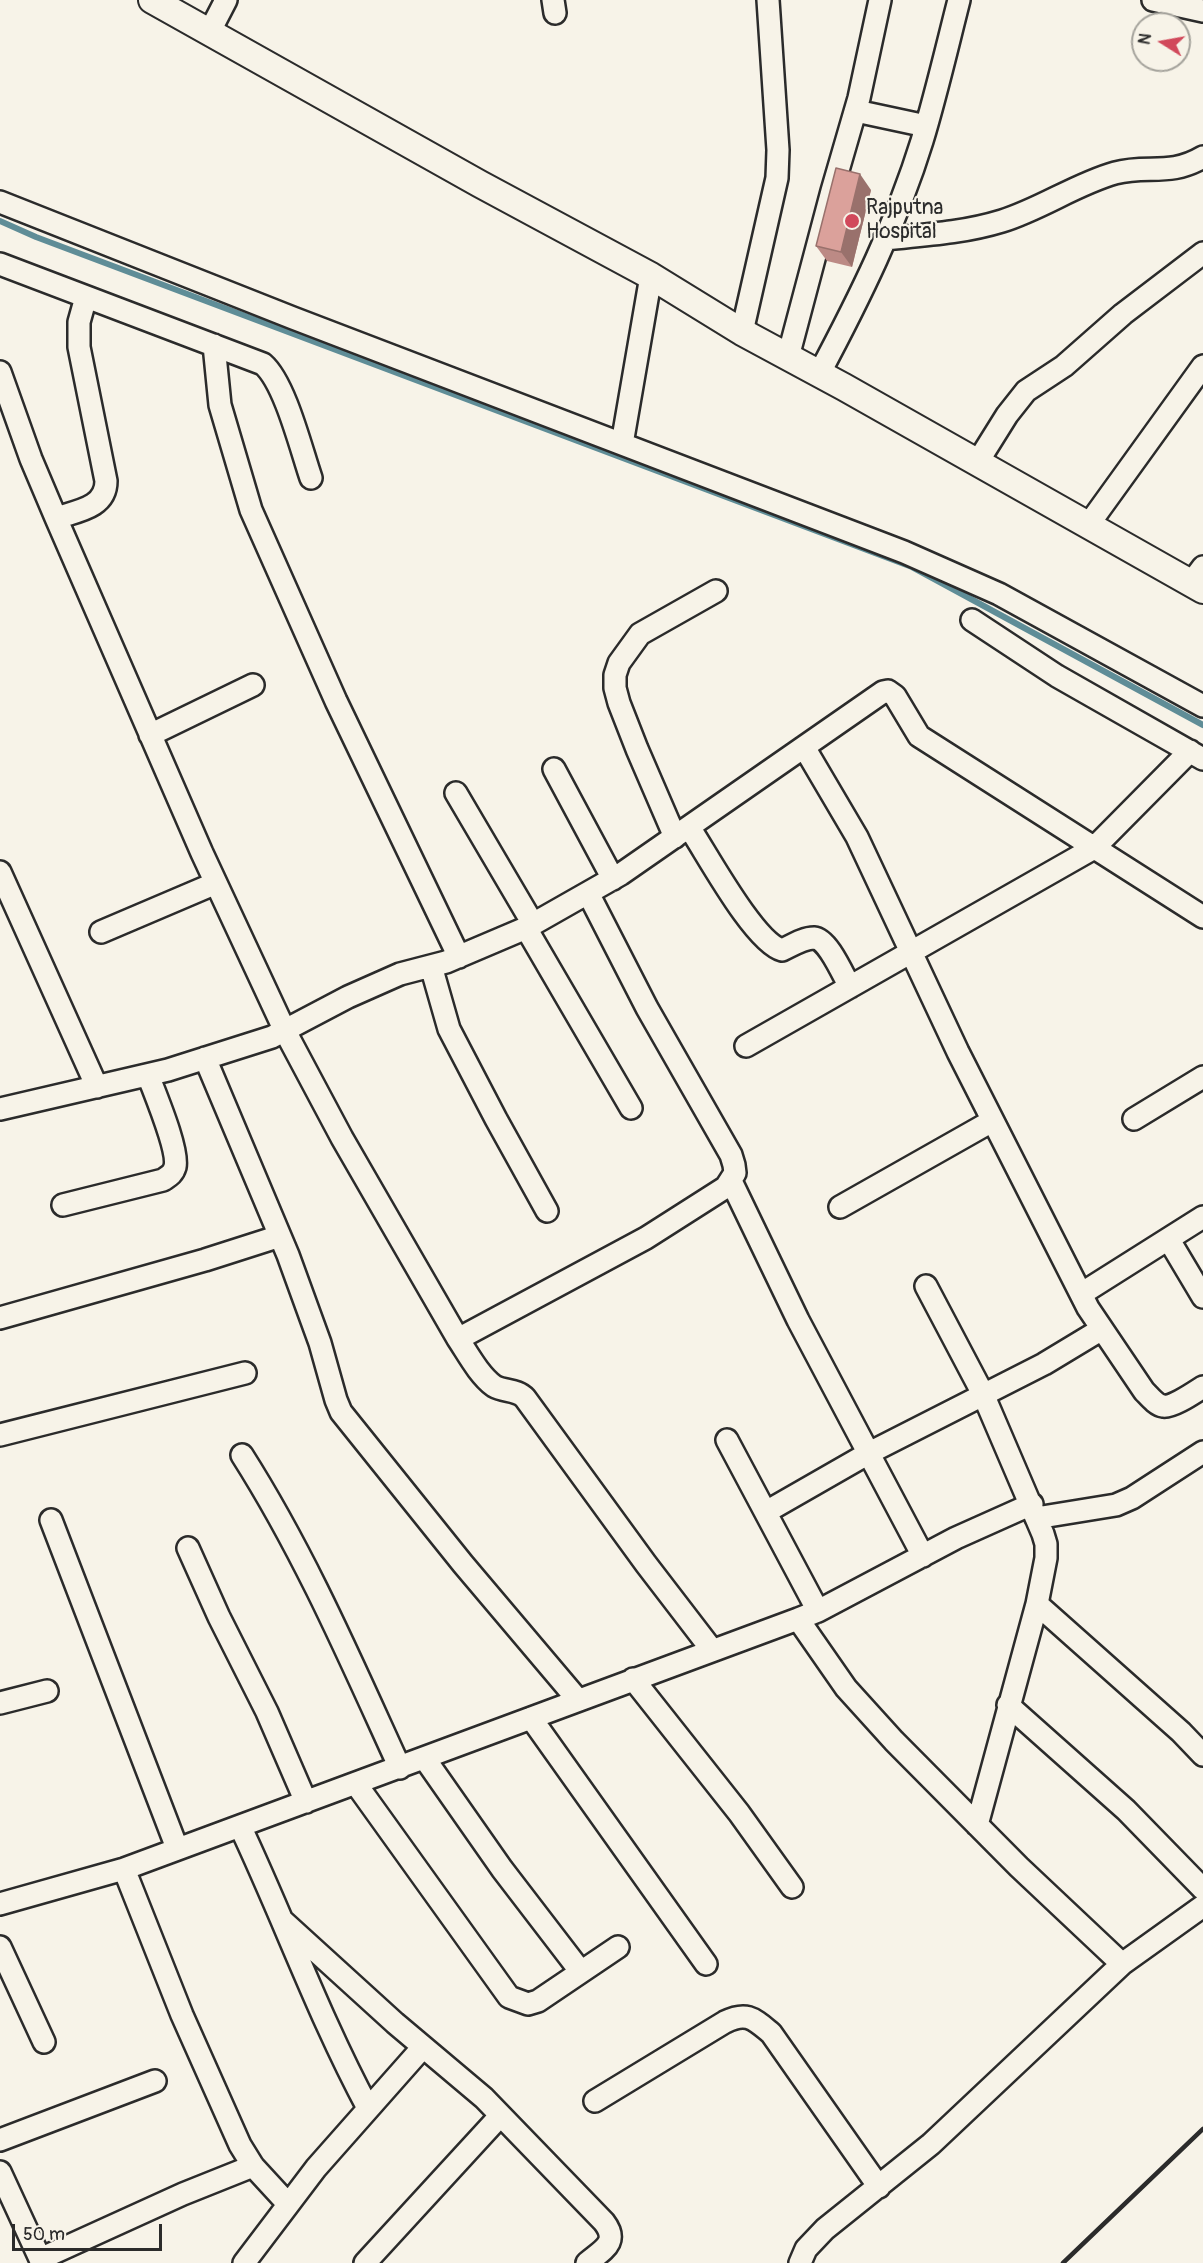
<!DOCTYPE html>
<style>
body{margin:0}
#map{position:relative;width:1203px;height:2263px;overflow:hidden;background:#f7f3e8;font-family:Pangolin,sans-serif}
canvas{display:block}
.north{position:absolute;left:1131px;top:12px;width:60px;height:60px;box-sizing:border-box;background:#f7f3e8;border:2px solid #a5a39c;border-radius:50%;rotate:281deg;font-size:16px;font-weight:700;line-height:24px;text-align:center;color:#2b2b2b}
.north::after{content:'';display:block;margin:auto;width:21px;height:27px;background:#d1495b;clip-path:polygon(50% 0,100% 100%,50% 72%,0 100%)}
.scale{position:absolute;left:12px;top:2224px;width:150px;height:27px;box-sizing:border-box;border:3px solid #2b2b2b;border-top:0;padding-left:8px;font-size:18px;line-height:21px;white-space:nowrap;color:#2b2b2b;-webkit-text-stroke:4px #f7f3e8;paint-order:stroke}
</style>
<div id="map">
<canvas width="1203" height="2263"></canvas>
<div class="north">N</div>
<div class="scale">50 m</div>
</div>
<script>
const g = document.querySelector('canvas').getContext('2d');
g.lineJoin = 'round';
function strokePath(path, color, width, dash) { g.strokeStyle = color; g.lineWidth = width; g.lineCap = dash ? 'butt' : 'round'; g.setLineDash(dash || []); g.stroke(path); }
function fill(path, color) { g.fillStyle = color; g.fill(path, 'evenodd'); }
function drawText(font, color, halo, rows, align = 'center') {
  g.font = font + ' Pangolin,sans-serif'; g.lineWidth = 4.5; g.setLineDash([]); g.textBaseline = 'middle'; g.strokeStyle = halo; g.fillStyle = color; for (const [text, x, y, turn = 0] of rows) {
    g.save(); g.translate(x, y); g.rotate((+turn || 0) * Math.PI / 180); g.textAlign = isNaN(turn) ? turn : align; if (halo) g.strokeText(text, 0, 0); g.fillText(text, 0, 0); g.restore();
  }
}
strokePath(new Path2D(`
 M0 221 36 237 912 567 1203 725`), '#5f8d97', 6);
const minor = new Path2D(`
 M553 0 555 13
 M1153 0 1203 11
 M210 31 226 0
 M856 111 926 126
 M0 202 293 318 904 552 999 594 1203 706
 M884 239C924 235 963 233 1002 221 1041 209 1076 184 1115 173 1148 164 1169 177 1203 157
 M0 264 263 364C285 383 301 449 311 478
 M742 332 777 178 778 150 768 0
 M214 345 220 405 251 510 336 701 459 957
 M788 357 832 191 859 98 880 0
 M0 372 31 459 56 518 202 853 285 1031 342 1138 458 1339C468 1354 479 1375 494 1386 504 1392 517 1389 525 1398L646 1564 712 1650
 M819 374C859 299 897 222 922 141 936 95 947 47 959 0
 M622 444 651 276
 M977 463 1007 415 1026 391 1064 366 1123 314 1203 253
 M56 518C77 511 106 508 106 481L79 347V322L86 297
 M1089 524 1203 366
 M1191 583 1203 567
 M972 620 1057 676 1203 759
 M150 735 253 685
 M804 747 857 837 958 1052 1088 1308 1144 1391C1149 1396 1156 1405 1163 1406 1172 1408 1195 1392 1203 1387
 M554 769 613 879
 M456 793 533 924
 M689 827C707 854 754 942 782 950 791 946 803 938 814 938 828 939 843 975 850 987
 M675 837 637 749 619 703 615 688V675L619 663 640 634 716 591
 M0 872 97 1087
 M526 928 631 1108
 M101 932 216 883
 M431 966 449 1029 496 1119 547 1211
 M746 1046 1094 848 1190 751
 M205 1058 288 1255 320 1343 336 1400 341 1412 463 1564 578 1700
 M0 1109 168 1070 272 1037 348 997 400 974 446 962 526 928 621 874 883 692 888 691 895 696 919 736 1203 917
 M1134 1119 1203 1077
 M731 1181 798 1320 923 1556
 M63 1205 163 1180C169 1176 173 1174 175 1167 179 1150 155 1094 148 1075
 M840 1207 992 1121
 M1169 1240 1203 1297
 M926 1286 983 1394 1043 1534 1046 1544V1558L1037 1604 977 1825
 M1081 1294 1203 1217
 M0 1318 205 1260 280 1236
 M458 1339 646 1238 726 1187 735 1173 734 1165 731 1155 647 1008 588 893
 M0 1435 245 1373
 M727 1440 818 1611
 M242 1455C305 1554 351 1661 400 1768
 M766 1512 869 1453 1044 1364 1102 1329
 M1036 1518 1116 1505 1132 1498 1203 1452
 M51 1520 177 1848
 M188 1548 219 1617 267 1712 306 1802
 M1037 1604 1181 1732 1203 1755
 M798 1619 846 1688 894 1741 1019 1867 1122 1964
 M633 1679 739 1813 792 1887
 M0 1703 47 1691
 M1008 1705 1126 1810 1203 1889
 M531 1718 706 1964
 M425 1759 502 1869 581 1972
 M356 1784 509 1997 528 2004 538 2001 618 1947
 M240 1826C284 1919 319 2017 368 2108
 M124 1869 182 2015 240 2145 253 2166 288 2204
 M0 1904 124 1869 798 1619 818 1611 956 1538 1032 1504
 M284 1922 395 2023 484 2098 604 2222C620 2243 602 2250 587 2263
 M0 1947 44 2042
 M595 2101 725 2022C747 2011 754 2019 771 2033L879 2187
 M0 2140 155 2081
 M0 2172 42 2263
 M40 2259 183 2194 253 2166
 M244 2263 316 2168 423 2047
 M365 2263 500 2116
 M800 2263 806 2249 825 2229 931 2144 1122 1964 1203 1906`);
const tertiary = new Path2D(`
 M152 0 480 184 651 276 742 332 844 387 1203 590`);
strokePath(minor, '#2b2b2b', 26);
strokePath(tertiary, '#2b2b2b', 30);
strokePath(minor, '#f7f3e8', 21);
strokePath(tertiary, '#f7f3e8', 26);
strokePath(new Path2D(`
 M1063 2263 1203 2129`), '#2b2b2b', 4.5);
fill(new Path2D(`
 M871 190 852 267 827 261 816 246Z`), '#bc8a85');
fill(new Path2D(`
 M860 174 871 190 852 267 841 252Z`), '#99716c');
const building = new Path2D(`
 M836 168 860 174 841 252 816 246Z`);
fill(building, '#dba19b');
strokePath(building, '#99716c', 1.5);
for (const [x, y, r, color] of [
 [852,221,8,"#d1495b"]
]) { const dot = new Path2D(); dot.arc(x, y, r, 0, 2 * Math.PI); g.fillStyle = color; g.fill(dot); strokePath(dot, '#f7f3e8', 2); }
drawText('21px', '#2b2b2b', '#f7f3e8', [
 ["Rajputna",866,209],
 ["Hospital",866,233]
], 'left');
</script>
